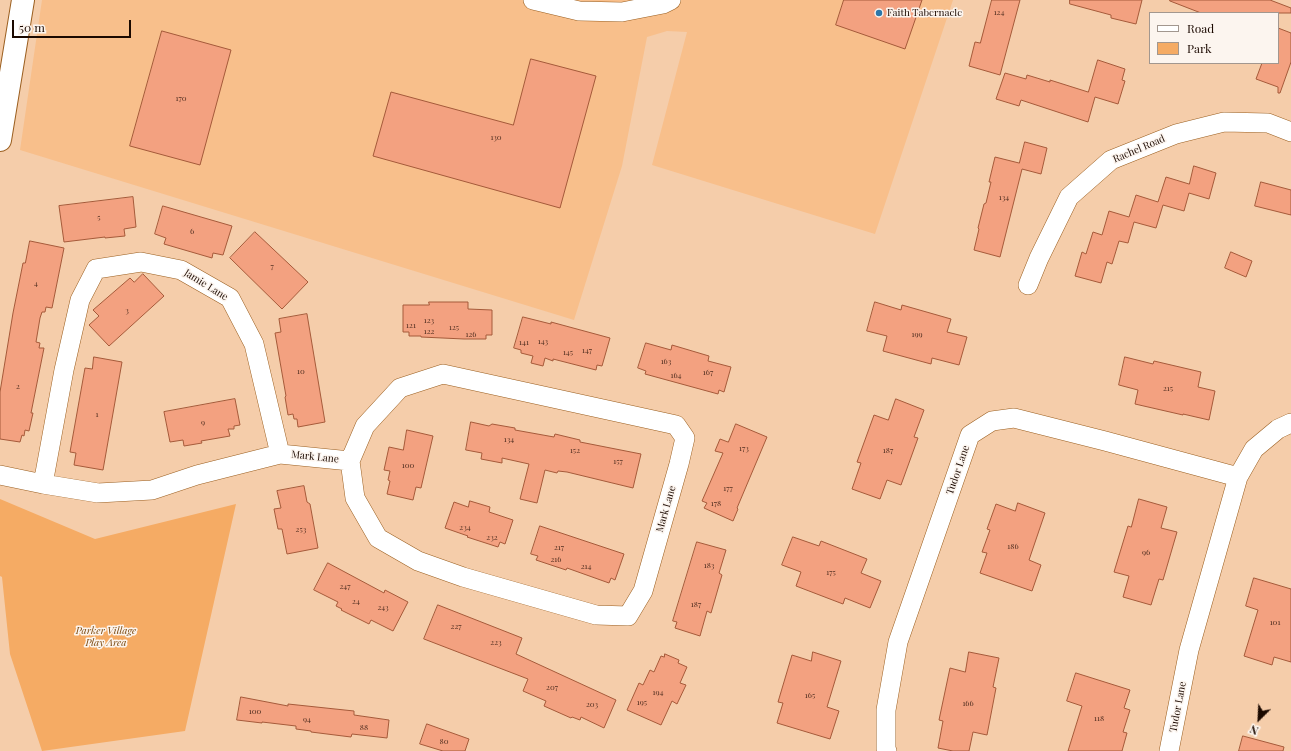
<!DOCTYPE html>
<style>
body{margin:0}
#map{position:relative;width:1291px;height:751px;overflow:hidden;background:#f5cdaa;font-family:"Playfair Display",serif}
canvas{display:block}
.legend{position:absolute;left:1149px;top:12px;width:130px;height:52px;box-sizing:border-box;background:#fcf5ef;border:1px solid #a2978f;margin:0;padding:5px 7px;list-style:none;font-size:12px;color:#1b0900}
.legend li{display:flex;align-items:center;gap:8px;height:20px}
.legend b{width:20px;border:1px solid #a2978f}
.north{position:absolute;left:1239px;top:699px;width:40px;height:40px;-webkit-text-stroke:3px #fcf5ef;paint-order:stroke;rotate:204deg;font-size:11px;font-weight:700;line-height:16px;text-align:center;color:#1b0900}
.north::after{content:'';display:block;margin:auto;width:14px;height:18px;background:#1b0900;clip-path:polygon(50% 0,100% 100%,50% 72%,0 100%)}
.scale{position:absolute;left:12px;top:20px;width:119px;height:18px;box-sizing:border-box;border:2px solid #1b0900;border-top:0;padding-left:5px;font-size:12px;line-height:14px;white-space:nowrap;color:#1b0900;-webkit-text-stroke:3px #fcf5ef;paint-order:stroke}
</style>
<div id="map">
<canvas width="1291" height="751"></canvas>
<ul class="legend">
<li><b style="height:5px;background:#fff"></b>Road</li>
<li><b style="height:11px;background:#f5ab64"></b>Park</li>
</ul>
<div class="north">N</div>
<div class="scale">50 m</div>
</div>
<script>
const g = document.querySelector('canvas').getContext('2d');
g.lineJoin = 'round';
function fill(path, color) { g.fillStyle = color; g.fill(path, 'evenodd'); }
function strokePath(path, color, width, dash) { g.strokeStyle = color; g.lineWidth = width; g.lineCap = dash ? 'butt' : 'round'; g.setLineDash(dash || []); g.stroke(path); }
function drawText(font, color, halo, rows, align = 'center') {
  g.font = font + ' "Playfair Display",serif'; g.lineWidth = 3; g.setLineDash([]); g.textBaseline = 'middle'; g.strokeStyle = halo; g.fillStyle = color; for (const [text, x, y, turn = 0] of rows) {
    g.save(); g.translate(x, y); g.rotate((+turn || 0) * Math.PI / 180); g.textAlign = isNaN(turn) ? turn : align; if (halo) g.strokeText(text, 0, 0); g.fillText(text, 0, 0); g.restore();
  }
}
fill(new Path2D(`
 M42 0H953L875 234 652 165 687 32 667 31 647 37 622 166 574 320 20 150Z`), '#f8bf8b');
fill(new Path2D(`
 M0 499 95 539 236 504 185 731 42 751 10 654 2 577 0 576Z`), '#f5ab64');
const building = new Path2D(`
 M844 0H922L905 49 836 25Z
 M992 0H1020L1000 75 969 66 975 42 980 43Z
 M1070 0H1142L1136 24 1111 18V15L1070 4Z
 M1170 0H1270L1291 8V13H1201L1170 1Z
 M1278 28 1291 33V62L1280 93H1278V87L1256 79 1262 63H1278Z
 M162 31 231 50 200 165 130 146Z
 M531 59 596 76 560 208 373 156 391 92 513 125Z
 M1098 60 1125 69 1122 80 1125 81 1118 104 1095 97 1088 122 1021 100 1019 106 996 99 1005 73 1026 79 1027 75 1050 82V80L1088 92Z
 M1025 142 1047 148 1041 174 1022 169 1000 257 974 250 979 229 978 228 984 204 986 203 991 182H989L995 157 1019 163Z
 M1194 166 1216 173 1209 199 1189 193 1184 211 1163 205 1156 228 1134 222 1128 243 1119 241 1112 264 1107 262 1101 283 1075 276 1082 252 1086 254 1093 232 1102 235 1109 211 1129 217 1136 195 1158 202 1166 177 1189 184Z
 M1261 182 1291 190V215L1255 206Z
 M133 197 136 227 124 229 125 236 105 238V237L64 242 59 206Z
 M163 206 232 226 223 255 213 253 212 258 164 244 166 238 155 234Z
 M255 232 308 282 282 309 230 258Z
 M30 241 64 248 52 308 46 307 45 312H42L40 318 36 342 40 343 39 348H44L31 413H33L29 431 25 430 24 436 22 435 20 442 0 439V392L13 313 23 263H25Z
 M1231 252 1252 261 1246 277 1225 268Z
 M143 274 164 296 109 346 89 325 99 316 93 310 130 278 134 282Z
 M429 302H468V309L492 310V335H486V339H464L421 337V336H409V332H403V305H429Z
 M875 302 901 310 902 305 951 319 947 332 967 337 959 365 932 358 931 364 883 351 887 336 867 331Z
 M307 314 325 422 298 427 297 419H294L293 414 288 415 285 397 286 396 275 333 281 332 279 319Z
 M523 317 551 324V322L610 338 602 366 597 365 596 370 553 359V361L545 358 543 366 531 363 533 356 521 353V350L514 348Z
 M646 343 671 350 672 345 709 356 708 361 731 367 724 392 719 390 718 394 645 374 646 371 638 368Z
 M94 357 122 362 103 470 74 465 76 453 70 452 85 368 92 369Z
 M1125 357 1153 364 1154 361 1201 372 1198 387 1215 391 1209 420 1183 414V415L1135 404 1138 390 1119 385Z
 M235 399 240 425 234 426V429H228L230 436 201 441 202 443 184 446 183 440 170 442 164 412Z
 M896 399 924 410 914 437 918 438 901 485 887 480 880 499 852 489 861 463 857 462 874 415 888 420Z
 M471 422 489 426 492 424 515 428V430L554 437 555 434 580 440V442L641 454 633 488 567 472 558 471 557 473 545 470 537 503 520 499 529 464 502 458V463L481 459 482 453 466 450Z
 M736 424 767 437 737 508 738 509 733 521 704 508 707 503 702 501 723 453 715 451 720 439 728 442Z
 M407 430 433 436 421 488 416 487 413 500 387 494 390 481 388 480 390 471 384 470 389 447 403 450Z
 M304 486 307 502 310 504 318 548 287 554 282 529H278L274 509 281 508 277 491Z
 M1139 499 1167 507 1161 528 1177 532 1163 580 1159 579 1151 605 1123 597 1129 576 1114 572 1128 526 1131 527Z
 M470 501 490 507 489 512 513 520 505 544 500 542 498 547 467 537 468 536 445 528 454 502 468 507Z
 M1018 503 1045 513 1029 560 1041 565 1032 591 980 573 987 553 982 552 990 530 987 529 996 504 1015 511Z
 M540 526 624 554 615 580 611 578 609 583 567 568 566 570 536 560 538 556 531 554Z
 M793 537 819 546 821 541 867 559 861 573 881 581 870 608 845 598 843 604 796 586 801 572 782 565Z
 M697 542 726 550 719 573 722 575 711 613 707 611 700 636 675 628 677 622 673 621Z
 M328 563 384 593 385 590 408 602 393 631 371 620 369 624 341 610 342 609 336 606 338 602 314 590Z
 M1254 578 1291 589V662L1274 657 1272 665 1244 656 1258 610 1246 606Z
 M438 605 522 638 516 654 616 700 604 728 581 717 580 720 572 717 571 718 544 706 546 701 523 691 528 679 424 639Z
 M813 652 841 661 827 707 839 711 830 739 777 723 783 703 778 702 792 655 811 661Z
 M969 652 999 658 993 687 996 688 987 735 973 732 969 751H953L938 748 943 721 939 720 950 668 965 672Z
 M665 654 679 660 678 663 687 667 680 683 686 685 677 704 672 701 661 725 627 710 639 683 643 685 650 670 654 672 661 656 664 657Z
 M1076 673 1130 690 1124 708 1130 710 1123 732 1127 733 1122 751H1068L1082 706 1067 701Z
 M241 697 288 706V704L354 711V715L389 720 387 738 352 734 351 737 311 732V731L296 729V726L262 722V723L237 720Z
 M427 724 469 739 465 751H443L420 744Z
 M1243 736 1284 747 1283 751H1239Z`);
fill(building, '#f3a180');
strokePath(building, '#a55a3a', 1);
const minor = new Path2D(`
 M533 0 579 11 622 12 663 4 671 0
 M1028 285 1039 258 1069 197 1111 160 1176 134 1224 122 1268 123 1291 132
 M443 374 676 425 685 438 679 464 643 591 628 616 596 615 463 577 418 561 378 538 355 498 350 461 365 426 400 388Z
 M280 454 350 461
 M0 475 43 484 98 493 152 490 197 475 280 454 254 344 230 298 181 270 141 262 96 269 80 300 64 370 43 484
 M887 751 886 749V710L898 642 970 435 992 421 1014 418 1105 441 1238 477 1254 449 1278 429 1291 423
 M1169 751 1189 650 1238 477`);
const tertiary = new Path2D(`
 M0 140 23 0`);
strokePath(minor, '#9b5f20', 20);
strokePath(tertiary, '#9b5f20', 24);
strokePath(minor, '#fff', 19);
strokePath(tertiary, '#fff', 22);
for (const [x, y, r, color] of [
 [879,13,4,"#2c76a9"]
]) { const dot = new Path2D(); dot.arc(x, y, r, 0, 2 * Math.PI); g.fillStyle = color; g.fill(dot); strokePath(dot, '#fcf5ef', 1.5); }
drawText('8px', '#512f20', null, [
 ["124",999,12],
 ["170",181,98],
 ["130",496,137],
 ["134",1004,197],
 ["5",99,217],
 ["6",192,231],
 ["7",272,266],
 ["4",36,283],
 ["3",127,310],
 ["123",429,320],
 ["121",411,325],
 ["125",454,327],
 ["122",429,331],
 ["126",471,334],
 ["199",917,334],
 ["143",543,341],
 ["141",524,342],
 ["147",587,350],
 ["145",568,352],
 ["163",666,361],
 ["10",301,371],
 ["167",708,372],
 ["164",676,375],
 ["2",18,386],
 ["215",1168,388],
 ["1",97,414],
 ["9",203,422],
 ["134",509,439],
 ["173",744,448],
 ["152",575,450],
 ["187",888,450],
 ["157",618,461],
 ["100",408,465],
 ["177",728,488],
 ["178",716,503],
 ["234",465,527],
 ["253",301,529],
 ["232",492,537],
 ["186",1013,546],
 ["217",559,547],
 ["96",1146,552],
 ["216",556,559],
 ["183",709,565],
 ["214",586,566],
 ["175",831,572],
 ["247",345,586],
 ["24",356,601],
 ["187",696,604],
 ["243",383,607],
 ["101",1275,622],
 ["227",456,626],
 ["223",496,642],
 ["207",552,687],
 ["194",658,692],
 ["165",810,695],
 ["195",642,702],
 ["166",968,703],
 ["203",592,704],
 ["100",255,711],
 ["118",1099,718],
 ["94",307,719],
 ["88",364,727],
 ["80",444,741]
]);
drawText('10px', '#1b0900', '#fcf5ef', [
 ["Faith Tabernacle",887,13]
], 'left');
drawText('10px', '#1b0900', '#fcf5ef', [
 ["Rachel Road",1139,149,-23],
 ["Jamie Lane",206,285,32],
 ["Mark Lane",315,457,6],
 ["Tudor Lane",958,470,-71],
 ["Mark Lane",666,509,-74],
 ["Tudor Lane",1178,707,-79]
]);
drawText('italic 10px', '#7c4a10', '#fcf5ef', [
 ["Parker Village",106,631],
 ["Play Area",106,643]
]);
</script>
